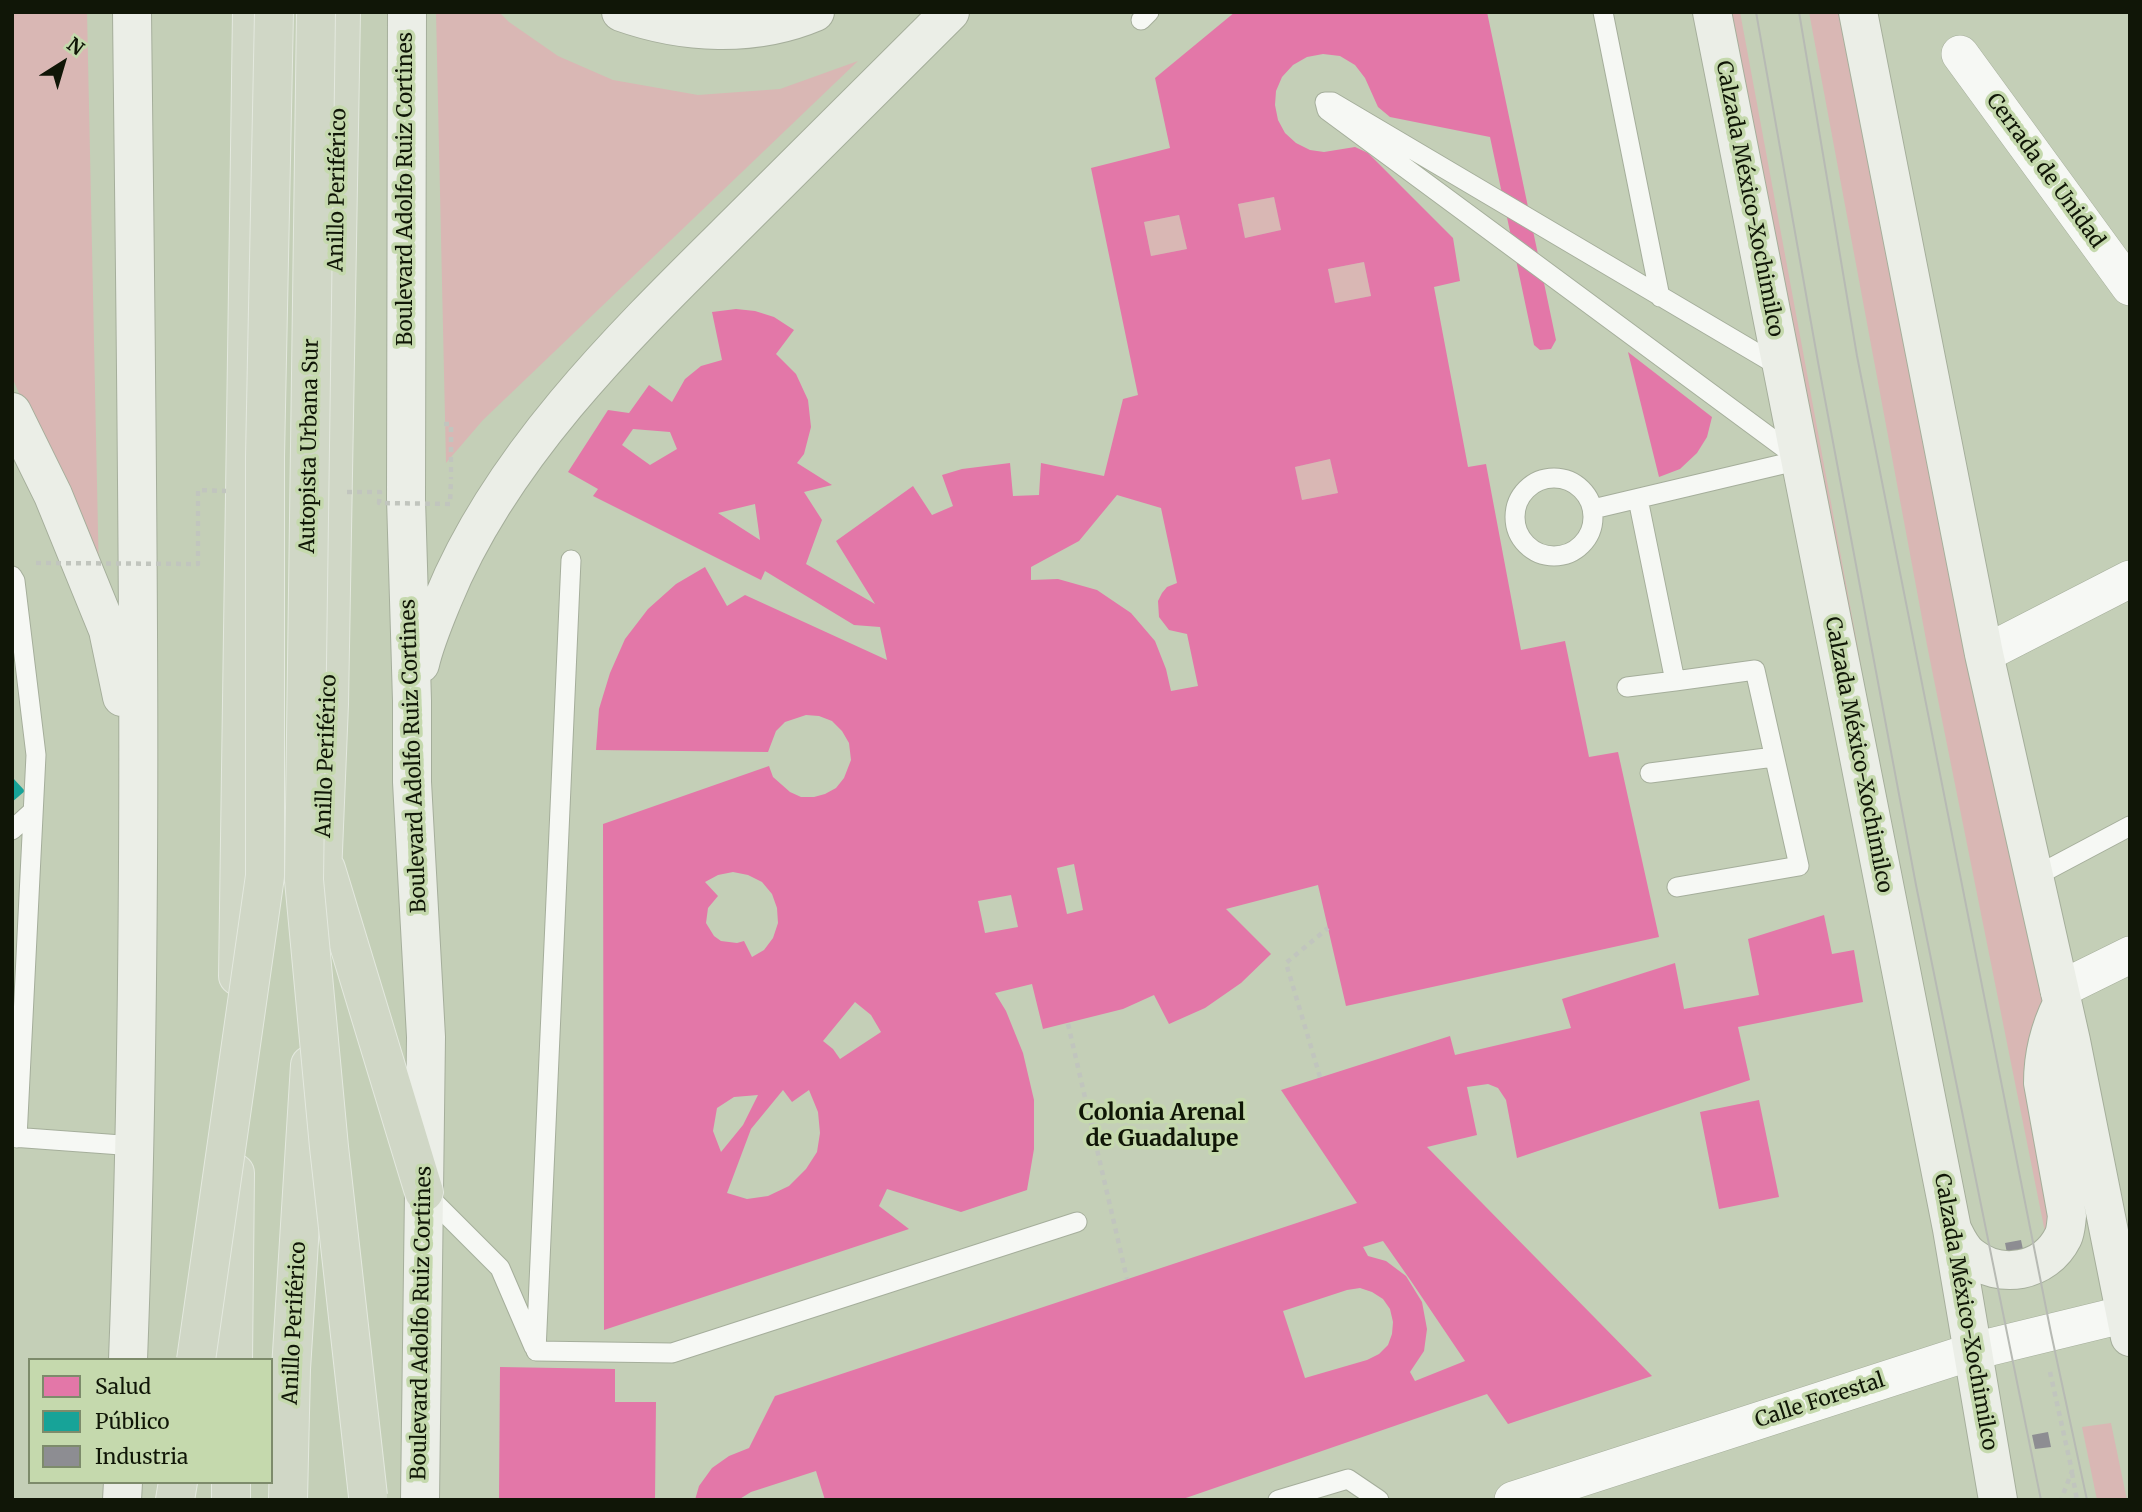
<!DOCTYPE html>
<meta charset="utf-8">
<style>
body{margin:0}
#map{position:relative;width:2142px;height:1512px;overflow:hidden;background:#c4cfb7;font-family:Merriweather,serif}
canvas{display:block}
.frame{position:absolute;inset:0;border:14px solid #101607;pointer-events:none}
.legend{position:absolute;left:28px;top:1358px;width:245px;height:126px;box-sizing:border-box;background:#c5d9ad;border:2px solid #7d8b6b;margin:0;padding:9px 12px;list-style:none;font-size:21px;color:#101607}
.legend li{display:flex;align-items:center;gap:14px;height:35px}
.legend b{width:35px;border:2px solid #7d8b6b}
.north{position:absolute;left:28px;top:28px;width:70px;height:70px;-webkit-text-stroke:5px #c5d9ad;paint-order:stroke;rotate:37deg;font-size:19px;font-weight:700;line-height:28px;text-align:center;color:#101607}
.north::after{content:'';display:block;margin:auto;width:24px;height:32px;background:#101607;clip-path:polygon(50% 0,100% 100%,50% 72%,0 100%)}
</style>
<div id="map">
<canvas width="2142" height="1512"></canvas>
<div class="frame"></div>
<ul class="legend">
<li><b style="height:19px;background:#e377a8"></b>Salud</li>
<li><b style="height:19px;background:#17a398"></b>Público</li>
<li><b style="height:19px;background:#8d8d92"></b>Industria</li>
</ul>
<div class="north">N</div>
</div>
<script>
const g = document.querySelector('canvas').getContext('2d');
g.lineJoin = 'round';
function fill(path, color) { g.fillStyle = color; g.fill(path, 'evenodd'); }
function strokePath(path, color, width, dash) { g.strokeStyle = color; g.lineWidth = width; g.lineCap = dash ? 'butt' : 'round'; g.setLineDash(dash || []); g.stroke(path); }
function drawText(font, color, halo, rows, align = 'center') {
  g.font = font + ' Merriweather,serif'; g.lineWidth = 7; g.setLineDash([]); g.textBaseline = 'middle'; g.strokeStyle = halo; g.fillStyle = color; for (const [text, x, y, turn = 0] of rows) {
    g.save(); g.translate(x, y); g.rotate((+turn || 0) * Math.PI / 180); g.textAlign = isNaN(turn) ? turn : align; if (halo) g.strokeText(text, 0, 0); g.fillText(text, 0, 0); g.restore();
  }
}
fill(new Path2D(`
 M12 12H87L99 578 12 377Z
 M436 12H499L509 22 558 56 613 80 698 95 780 89 858 61 483 420 446 463Z
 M1722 12H1740L1862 670Z
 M1809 12H1853L2052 997 2055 1216 2048 1247 1927 645Z
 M1274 197 1281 230 1245 238 1238 204Z
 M1179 215 1187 249 1151 256 1144 222Z
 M1364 262 1371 296 1335 303 1328 269Z
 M1330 459 1338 493 1302 500 1295 467Z
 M2111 1423 2127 1500H2097L2082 1427Z`), '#d9b7b4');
fill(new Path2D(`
 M1235 12H1487L1556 340 1551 349 1540 350 1534 345 1490 137 1390 117 1378 107 1365 78 1355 65 1340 56 1323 54 1307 57 1293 65 1282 77 1276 91 1275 105 1278 120 1285 133 1296 143 1310 150 1324 152 1355 147 1368 153 1453 238 1460 281 1434 287 1468 467 1486 464 1521 650 1565 641 1589 757 1618 752 1659 937 1346 1006 1318 885 1226 909 1271 954 1241 983 1205 1008 1169 1024 1154 995 1123 1009 1043 1029 1032 984 995 993 1006 1011 1023 1053 1034 1100V1149L1027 1190 961 1212 887 1189 879 1206 909 1229 604 1330 603 824 769 766 773 777 790 792 801 797H814L825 794 836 788 844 778 851 760 849 743 842 731 832 721 819 716 806 715 785 722 776 731 768 752 596 750 599 709 610 673 625 639 648 609 676 584 705 567 727 606 745 595 887 660 880 627 854 625 765 571 761 580 593 496 598 489 568 472 608 410 629 413 649 385 672 402 685 379 701 366 722 360 712 312 736 309 755 311 774 317 794 330 776 354 796 374 808 400 811 427 804 454 797 463 832 485 804 492 822 520 806 564 875 604 836 541 913 486 932 515 953 506 942 475 962 469 1010 463 1013 496 1039 495 1041 463 1104 476 1123 399 1138 395 1091 168 1170 148 1155 78ZM1274 197 1281 230 1245 238 1238 204ZM1179 215 1187 249 1151 256 1144 222ZM1364 262 1371 296 1335 303 1328 269ZM633 429 670 432 677 449 650 465 622 445ZM1330 459 1338 493 1302 500 1295 467ZM1117 495 1161 508 1177 583 1167 587 1162 593 1158 601 1159 617 1169 630 1187 634 1198 686 1171 691 1166 669 1155 641 1131 613 1097 590 1058 579 1031 580V567L1079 541ZM755 504 760 540 718 513ZM1074 864 1083 910 1067 914 1057 868ZM733 872 748 875 762 882 772 894 777 908 778 923 773 938 764 950 752 957 744 941 737 943 721 941 714 936 706 923 708 908 718 896 705 882 718 875ZM1011 895 1018 927 985 933 978 901ZM855 1002 871 1015 881 1032 840 1059 833 1049 823 1041ZM783 1090 792 1102 809 1090 818 1112 820 1133 817 1152 806 1169 789 1186 768 1196 747 1199 727 1193 751 1129ZM758 1095 743 1125 721 1152 713 1131 717 1108 734 1097Z
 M1628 352 1712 417 1707 437 1697 453 1680 469 1659 477Z
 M1824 915 1832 954 1854 950 1863 1002 1738 1027 1750 1080 1517 1158 1506 1100 1498 1088 1488 1084 1467 1087 1477 1135 1427 1147 1652 1376 1508 1424 1487 1394 1180 1500H825L816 1471 751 1492 738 1500H695L699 1486 712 1468 729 1456 749 1448 775 1396 1357 1203 1281 1090 1450 1036 1455 1055 1571 1028 1562 999 1675 963 1684 1009 1759 995 1748 939ZM1383 1241 1411 1281 1465 1361 1415 1381 1410 1372 1424 1351 1427 1329 1422 1302 1406 1276 1386 1261 1368 1256 1363 1247ZM1360 1288 1372 1292 1383 1299 1390 1309 1393 1322 1392 1334 1388 1345 1379 1354 1367 1360 1305 1378 1283 1311 1347 1290Z
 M1759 1100 1779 1197 1719 1209 1700 1112Z
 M500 1367 615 1369V1402H656L655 1500H499Z`), '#e377a8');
fill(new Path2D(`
 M12 777 25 791 12 802Z`), '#17a398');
fill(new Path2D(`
 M2021 1240 2025 1259 2009 1263 2005 1243Z
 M2048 1432 2051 1447 2035 1449 2032 1435Z`), '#8d8d92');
const lane = new Path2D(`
 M1603 12 1660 297
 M1141 20 1149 12
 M1782 368 1332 102H1325L1327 110 1798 458
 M1515 517a39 39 0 1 1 78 0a39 39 0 1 1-78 0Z
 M1638 499 1675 681 1755 670 1799 866 1677 887
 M1593 509 1800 460
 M571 560 536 1351 672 1353 1077 1222
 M12 576 15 581 36 755 17 1138
 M1627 687 1675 681
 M1650 773 1774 757
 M12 830 33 811
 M2034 877 2130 826
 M12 1137 135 1146
 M426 1194 500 1268 534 1347
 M1278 1500 1348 1479 1379 1500`);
const street = new Path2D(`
 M1960 54 2130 287
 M1984 654 2130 579
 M2059 990 2130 955
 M1513 1500 1974 1351 2130 1313`);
const secondary = new Path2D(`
 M407 12 406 499 412 701V782L426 1037 420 1500
 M621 12C683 34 754 38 815 12
 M1712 12 1952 1229 1998 1500
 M1858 12 1984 654 2071 1041 2130 1337
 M12 412 53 495 108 630 122 697
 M420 664C425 642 434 621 443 599 503 452 628 332 739 222 809 152 880 82 950 12
 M1952 1229C1957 1239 1961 1249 1970 1256 2000 1280 2045 1273 2063 1237 2066 1231 2066 1223 2067 1216L2043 1083C2043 1054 2049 1030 2062 1004
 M128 1360C145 911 137 461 132 12
 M122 1500 123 1482`);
const highway = new Path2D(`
 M326 869 424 1192
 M321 900 329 704 341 12
 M238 976 252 12
 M233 1360 235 1173
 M175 1500 178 1482
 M231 1500V1482
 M288 1500 291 1369 310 1065`);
strokePath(lane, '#a5ae9b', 21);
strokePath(street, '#a5ae9b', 38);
strokePath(secondary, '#a5ae9b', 40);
strokePath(highway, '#e4e9df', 40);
strokePath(new Path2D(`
 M444 424H451V479
 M1068 1024 1127 1279
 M1320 1077 1286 963 1328 928
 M2050 1372 2072 1471 2061 1500
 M2072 1473 2077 1500`), '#c1c5be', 4.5, [5, 5]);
strokePath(lane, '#f6f8f4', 19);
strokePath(street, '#f6f8f4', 37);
strokePath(secondary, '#ebeee7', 38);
strokePath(highway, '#d0d7c6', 38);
strokePath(new Path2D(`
 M1756 12 1818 362 1916 885 2041 1500
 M1799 12 1857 356 2051 1333 2087 1500`), '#b7bab4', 2);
const highwayBridge = new Path2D(`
 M316 12 304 880 329 1147 368 1496
 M196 1360 265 876V457L274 12`);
strokePath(highwayBridge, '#e4e9df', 40, []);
strokePath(new Path2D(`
 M347 492H380L379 503 450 504 451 479
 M36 563 198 564V490L226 491`), '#c1c5be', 4.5, [5, 5]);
strokePath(highwayBridge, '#d0d7c6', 38);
drawText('21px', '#101607', '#c5d9ad', [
 ["Cerrada de Unidad",2045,171,54],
 ["Boulevard Adolfo Ruiz Cortines",406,189,-90],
 ["Anillo Periférico",338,190,-89],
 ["Calzada México-Xochimilco",1749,199,79],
 ["Autopista Urbana Sur",310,446,-89],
 ["Calzada México-Xochimilco",1858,755,79],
 ["Anillo Periférico",327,756,-88],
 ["Boulevard Adolfo Ruiz Cortines",414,756,-92],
 ["Calzada México-Xochimilco",1965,1312,80],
 ["Anillo Periférico",295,1323,-87],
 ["Boulevard Adolfo Ruiz Cortines",422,1323,-89],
 ["Calle Forestal",1820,1401,-18]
]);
drawText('bold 23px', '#101607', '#c5d9ad', [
 ["Colonia Arenal",1162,1113],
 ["de Guadalupe",1162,1139]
]);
</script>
